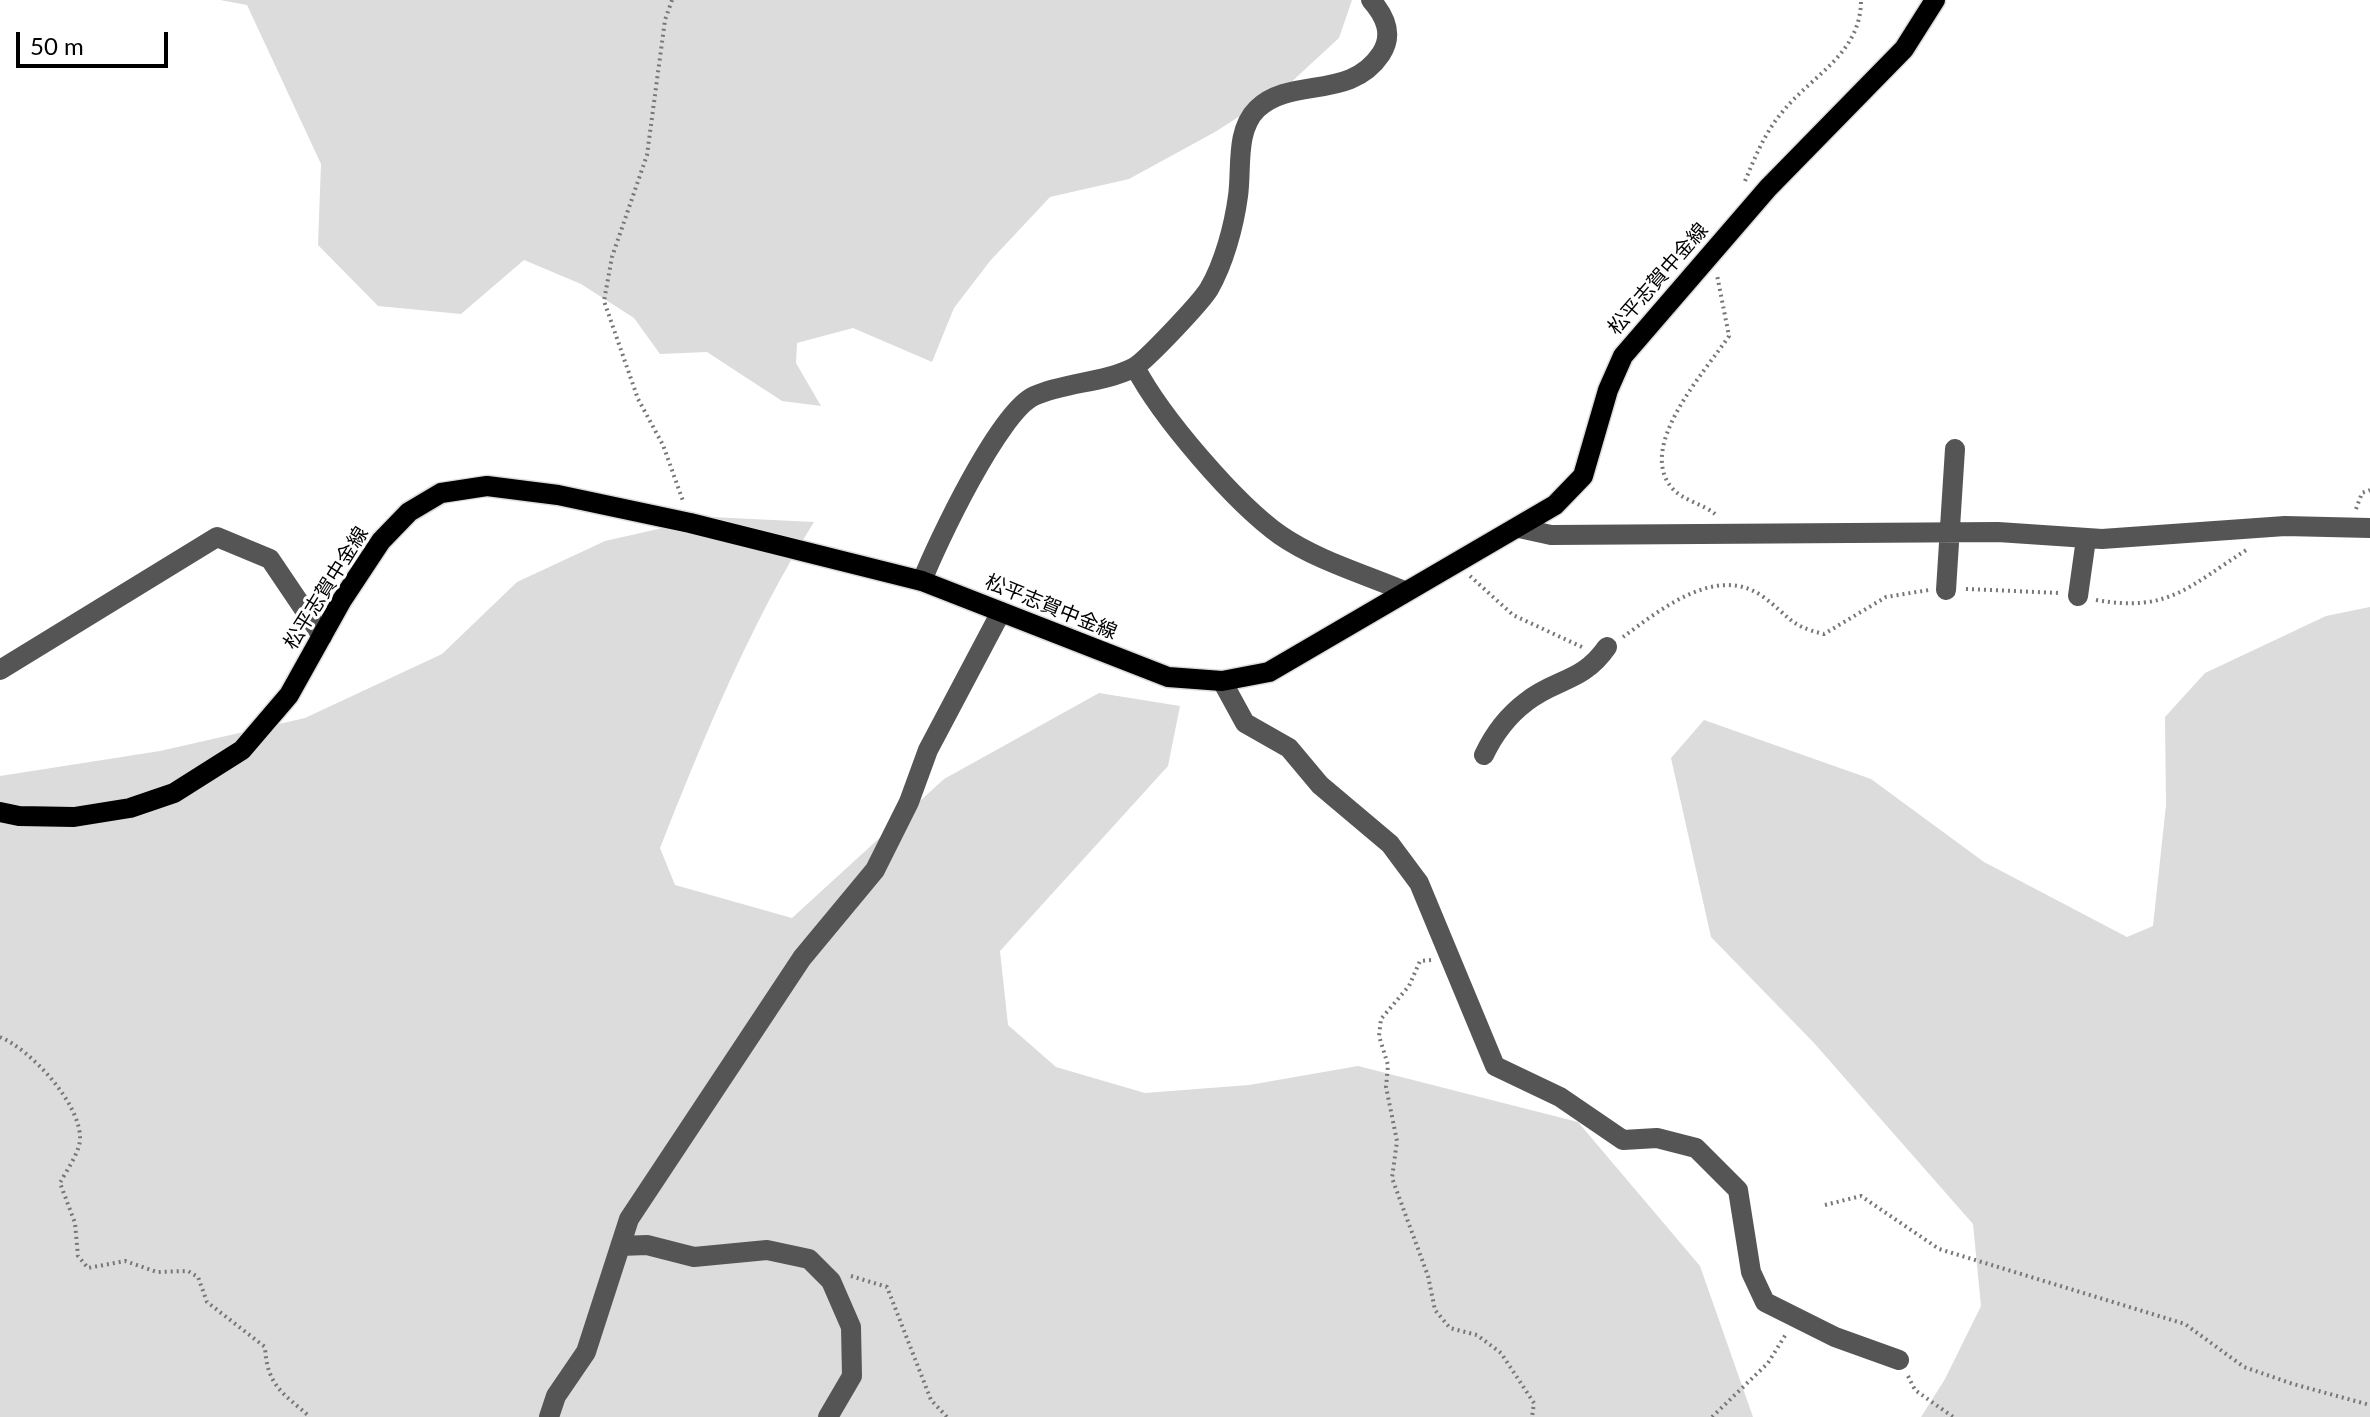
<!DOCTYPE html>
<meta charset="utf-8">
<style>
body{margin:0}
#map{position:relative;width:2370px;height:1417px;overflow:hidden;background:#fff;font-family:Lato,sans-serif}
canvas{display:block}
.scale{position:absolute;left:16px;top:32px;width:152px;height:36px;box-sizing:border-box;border:4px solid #000;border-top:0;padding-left:10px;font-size:24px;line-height:28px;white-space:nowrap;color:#000;-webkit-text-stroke:6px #fff;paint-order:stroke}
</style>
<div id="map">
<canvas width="2370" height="1417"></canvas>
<div class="scale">50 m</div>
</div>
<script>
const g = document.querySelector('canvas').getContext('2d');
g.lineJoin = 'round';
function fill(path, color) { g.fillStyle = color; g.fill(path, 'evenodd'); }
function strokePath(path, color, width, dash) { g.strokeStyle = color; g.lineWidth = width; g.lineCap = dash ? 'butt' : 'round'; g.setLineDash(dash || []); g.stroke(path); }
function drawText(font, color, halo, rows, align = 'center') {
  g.font = font + ' Lato,"Noto Sans JP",sans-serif'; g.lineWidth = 6; g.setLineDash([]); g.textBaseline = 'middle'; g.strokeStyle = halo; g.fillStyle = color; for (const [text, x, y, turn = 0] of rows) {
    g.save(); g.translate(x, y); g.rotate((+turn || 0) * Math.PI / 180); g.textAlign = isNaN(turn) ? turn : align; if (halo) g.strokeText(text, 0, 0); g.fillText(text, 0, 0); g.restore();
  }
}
fill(new Path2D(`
 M220 0H1352L1339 38 1288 85 1215 132 1129 179 1050 197 990 261 954 308 932 362 853 328 797 343 796 363 821 406 782 401 707 352 660 354 634 318 581 284 524 260 461 314 378 306 318 245 321 164 247 5Z
 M711 517 814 522C750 624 704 737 660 848L675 885 792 918 944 779 1099 693 1180 706 1168 766 1000 951 1008 1025 1056 1067 1145 1093 1249 1085 1358 1066 1578 1122 1700 1266 1753 1417H0V776L160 751 305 718 442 654 517 582 605 541Z
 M2370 607V1417H1921L1945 1379 1981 1306 1973 1224 1814 1043 1711 937 1671 758 1704 720 1871 779 1984 862 2127 937 2153 926 2166 805 2165 717 2205 673 2326 616Z`), '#dcdcdc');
const major = new Path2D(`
 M0 812 19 816 74 817 130 808 174 793 242 750 289 695 342 600 381 541 409 512 441 493 487 486 558 495 690 523 922 581 1168 677 1222 681 1269 672 1555 505 1583 476 1608 390 1623 356 1768 188 1904 49 1935 0`);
strokePath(major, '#dbdbdb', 23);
strokePath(new Path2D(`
 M672 0 665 20 647 155 612 257 604 301 638 399 663 445 683 501
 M1745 181C1756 155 1765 132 1784 110 1814 74 1861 53 1861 0
 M2356 509 2362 493 2370 490
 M1715 514C1703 504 1682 500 1672 488 1636 446 1705 372 1729 336L1717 275
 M1470 576 1513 615 1582 647
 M1966 589 2060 593
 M2096 600C2169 613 2189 586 2248 549
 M1623 637C1660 610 1716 564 1762 596 1789 615 1788 626 1824 634L1886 597 1929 590
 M1431 960 1420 961 1409 986 1381 1019 1379 1036 1388 1065 1386 1087 1397 1141 1392 1178 1428 1276 1435 1310 1450 1328 1477 1335 1501 1353 1534 1403 1532 1417
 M0 1037C31 1050 79 1102 80 1137 81 1151 66 1171 60 1183L75 1223 78 1256 88 1268 125 1261 157 1272 188 1271 198 1277 207 1302 265 1347C267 1386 283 1393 310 1417
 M1825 1205 1861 1196 1939 1249 2185 1324 2244 1367 2293 1384 2370 1405
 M851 1276 887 1287 931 1400 947 1417
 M1908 1376 1915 1390 1953 1417
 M1712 1417 1768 1363 1786 1334`), '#777', 4, [2, 4]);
strokePath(new Path2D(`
 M1135 367C1161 417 1235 503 1280 535 1316 560 1364 574 1404 591
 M1519 528 1551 535 1998 532 2102 539 2285 526 2370 528
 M922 581C937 543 999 412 1034 396 1065 382 1103 383 1133 368 1145 362 1201 302 1209 289 1224 263 1234 226 1238 196 1242 169 1235 131 1257 109 1291 76 1350 101 1381 54 1394 34 1385 16 1371 0
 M1946 590 1955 449
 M2078 596 2086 539
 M0 670 217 537 270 559 322 636
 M1222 681 1245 723 1289 748 1320 785 1390 844 1419 883 1495 1066 1560 1097 1623 1140 1657 1138 1696 1148 1738 1190 1751 1272 1765 1302 1835 1337 1899 1360
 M1484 755C1494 734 1506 717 1526 702 1556 678 1582 683 1607 647
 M620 1246 647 1245 694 1257 767 1250 809 1259 831 1281 851 1327 852 1376 828 1417
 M549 1417 556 1396 586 1352 629 1219 802 958 875 870 909 802 928 750 1001 612`), '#555', 20);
strokePath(major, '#000', 20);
drawText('20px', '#000', '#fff', [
 ["松平志賀中金線",1658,279,-49],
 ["松平志賀中金線",326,588,-58],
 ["松平志賀中金線",1051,607,22]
]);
</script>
